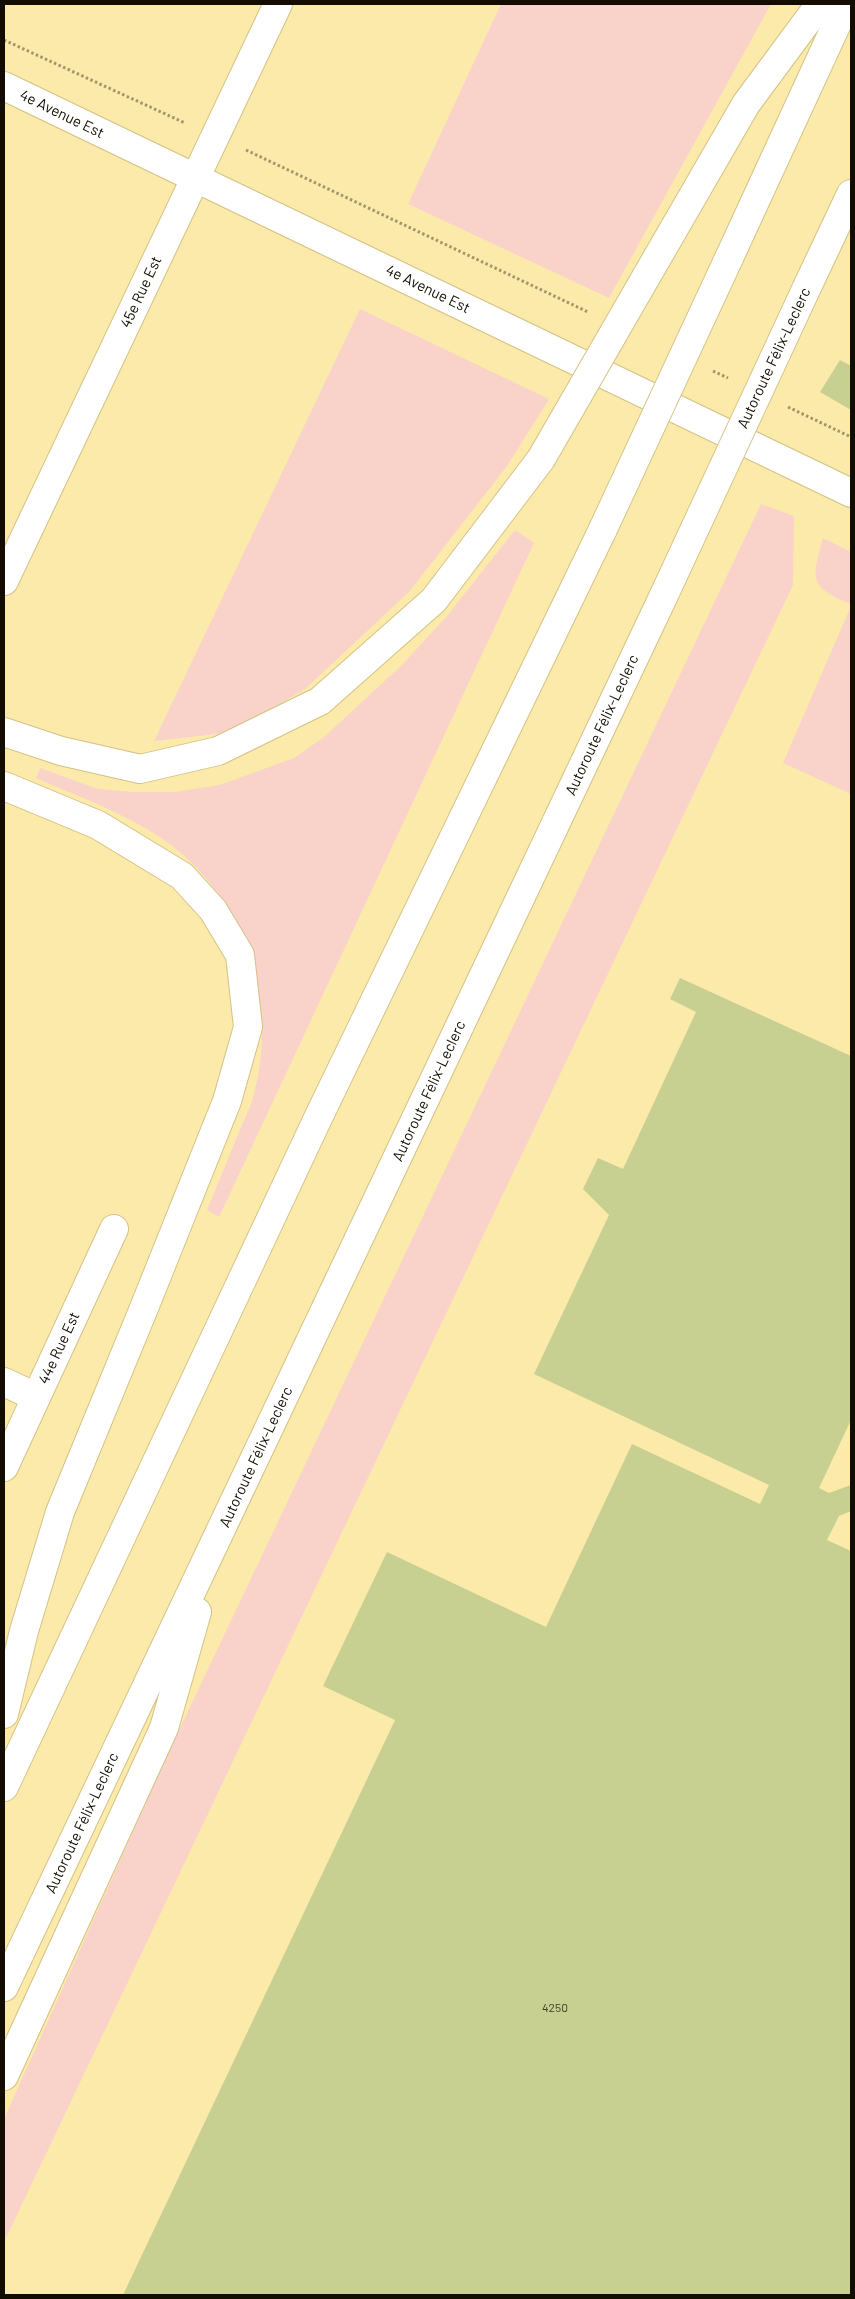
<!DOCTYPE html>
<meta charset="utf-8">
<style>
body{margin:0}
#map{position:relative;width:855px;height:2299px;overflow:hidden;background:#fceaab;font-family:Barlow,sans-serif}
canvas{display:block}
.frame{position:absolute;inset:0;border:5px solid #130d00;pointer-events:none}
</style>
<div id="map">
<canvas width="855" height="2299"></canvas>
<div class="frame"></div>
</div>
<script>
const g = document.querySelector('canvas').getContext('2d');
g.lineJoin = 'round';
function fill(path, color) { g.fillStyle = color; g.fill(path, 'evenodd'); }
function strokePath(path, color, width, dash) { g.strokeStyle = color; g.lineWidth = width; g.lineCap = dash ? 'butt' : 'round'; g.setLineDash(dash || []); g.stroke(path); }
function drawText(font, color, halo, rows, align = 'center') {
  g.font = font + ' Barlow,sans-serif'; g.lineWidth = 5; g.setLineDash([]); g.textBaseline = 'middle'; g.strokeStyle = halo; g.fillStyle = color; for (const [text, x, y, turn = 0] of rows) {
    g.save(); g.translate(x, y); g.rotate((+turn || 0) * Math.PI / 180); g.textAlign = isNaN(turn) ? turn : align; if (halo) g.strokeText(text, 0, 0); g.fillText(text, 0, 0); g.restore();
  }
}
fill(new Path2D(`
 M501 4H771L609 298 408 204Z
 M360 309 549 399 507 466 409 592 305 689 234 732 154 741Z
 M761 504 794 516 793 585 4 2242V2119L172 1745Z
 M515 530 534 543 219 1217 207 1210C217 1186 227 1161 237 1137 242 1124 249 1111 253 1098 279 1005 248 904 171 845 131 815 81 798 36 778L40 768 98 789 134 792H175L220 785 294 758 324 737 402 665 447 616Z
 M823 538 851 552V604C808 587 812 579 823 538Z
 M851 606V794L783 763Z`), '#f9d2c9');
fill(new Path2D(`
 M840 360 851 366V410L820 392Z
 M680 978 851 1056V1420L819 1488 829 1493 851 1485V1511L839 1516 827 1540 851 1551V2295H123L395 1720 323 1686 387 1552 546 1627 632 1444 760 1504 769 1485 534 1374 609 1215 583 1189 598 1158 623 1169 696 1012 670 999Z`), '#c7cf91');
const street = new Path2D(`
 M4 581 278 4
 M4 1382 36 1397
 M4 1467 114 1229`);
const secondary = new Path2D(`
 M4 86 851 493`);
const highway = new Path2D(`
 M657 258 746 104 820 4
 M729 258 846 4
 M808 285 851 194
 M4 732 61 751 140 769 218 751 320 701 434 600 541 459
 M4 786 98 825 182 876 213 910 240 955 248 1027 227 1101 144 1308 60 1512 24 1631 4 1714
 M4 1787 318 1118 603 529
 M4 1987 664 595
 M4 2076 164 1728 197 1612`);
strokePath(street, '#d3c284', 30);
strokePath(secondary, '#d3c284', 30);
strokePath(highway, '#d3c284', 30);
strokePath(new Path2D(`
 M4 40 185 123
 M246 150 588 312
 M713 371 728 378
 M788 407 851 437`), '#a3956a', 3, [2.5, 2.5]);
strokePath(street, '#fff', 28);
strokePath(secondary, '#fff', 28);
strokePath(highway, '#fff', 28);
const highwayBridge = new Path2D(`
 M541 459 657 258
 M603 529 729 258
 M664 595 808 285`);
strokePath(highwayBridge, '#d3c284', 30, []);
strokePath(highwayBridge, '#fff', 28);
drawText('12px', '#403e24', null, [
 ["4250",555,2008]
]);
drawText('15px', '#130d00', '#fff', [
 ["4e Avenue Est",62,114,26],
 ["4e Avenue Est",428,289,26],
 ["45e Rue Est",141,292,-65],
 ["Autoroute Félix-Leclerc",774,358,-65],
 ["Autoroute Félix-Leclerc",602,725,-65],
 ["Autoroute Félix-Leclerc",429,1091,-65],
 ["44e Rue Est",59,1348,-65],
 ["Autoroute Félix-Leclerc",256,1457,-65],
 ["Autoroute Félix-Leclerc",82,1823,-65]
]);
</script>
